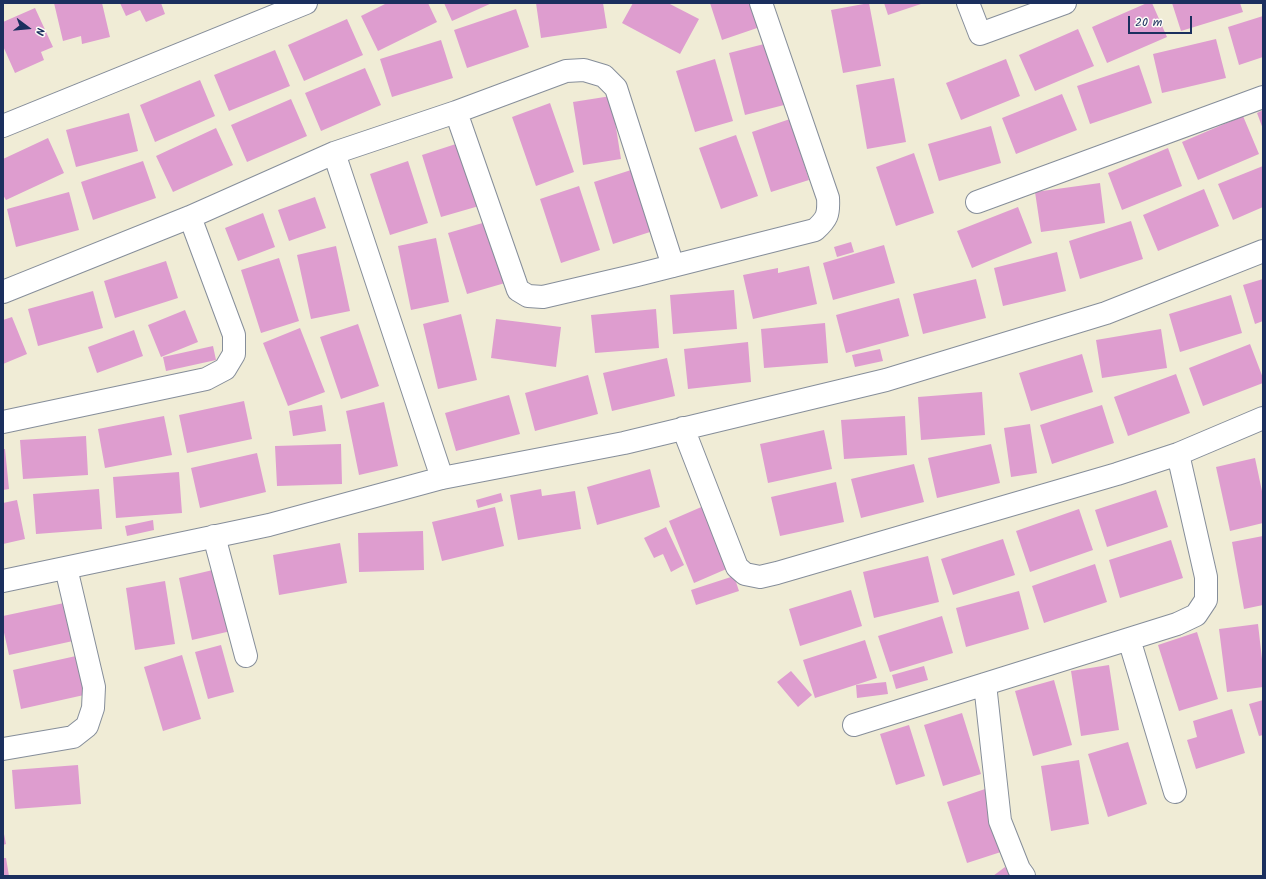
<!DOCTYPE html>
<style>
body{margin:0}
#map{position:relative;width:1266px;height:879px;overflow:hidden;background:#f0ecd6;font-family:Kalam,sans-serif}
canvas{display:block}
.frame{position:absolute;inset:0;border:4px solid #1b2f5e;pointer-events:none}
.north{position:absolute;left:8px;top:8px;width:40px;height:40px;-webkit-text-stroke:3px #fdfcf7;paint-order:stroke;rotate:106deg;font-size:11px;font-weight:700;line-height:16px;text-align:center;color:#1b2f5e}
.north::after{content:'';display:block;margin:auto;width:14px;height:18px;background:#1b2f5e;clip-path:polygon(50% 0,100% 100%,50% 72%,0 100%)}
.scale{position:absolute;left:1128px;top:16px;width:64px;height:18px;box-sizing:border-box;border:2px solid #1b2f5e;border-top:0;padding-left:5px;font-size:12px;line-height:14px;white-space:nowrap;color:#1b2f5e;-webkit-text-stroke:3px #fdfcf7;paint-order:stroke}
</style>
<div id="map">
<canvas width="1266" height="879"></canvas>
<div class="frame"></div>
<div class="north">N</div>
<div class="scale">20 m</div>
</div>
<script>
const g = document.querySelector('canvas').getContext('2d');
g.lineJoin = 'round';
function fill(path, color) { g.fillStyle = color; g.fill(path, 'evenodd'); }
function strokePath(path, color, width, dash) { g.strokeStyle = color; g.lineWidth = width; g.lineCap = dash ? 'butt' : 'round'; g.setLineDash(dash || []); g.stroke(path); }
fill(new Path2D(`
 M54 3H102L110 37 82 44 81 36 63 41Z
 M120 3H161L165 14 146 22 140 10 126 16Z
 M387 3H428L437 22 378 51 361 16Z
 M444 3H492L452 21Z
 M536 3H603L607 28 541 38Z
 M633 3H668L699 19 680 54 622 23Z
 M710 3H752L760 27 722 40Z
 M869 3 881 66 843 73 831 10Z
 M884 3H924L888 15Z
 M1147 3H1152L1167 37 1107 63 1092 27Z
 M1172 3H1240L1243 12 1181 31Z
 M35 8 53 47 41 52 44 60 15 73 3 46V22Z
 M516 9 529 47 467 68 454 30Z
 M1263 16V57L1239 65 1228 27Z
 M347 19 363 55 304 81 288 45Z
 M1078 29 1094 66 1035 91 1019 55Z
 M1216 39 1226 78 1162 93 1153 54Z
 M441 40 453 78 392 97 380 59Z
 M768 43 784 105 745 115 729 53Z
 M275 50 290 86 229 111 214 75Z
 M715 59 733 121 695 132 676 71Z
 M1006 59 1020 96 961 120 946 83Z
 M1139 65 1152 103 1090 124 1077 86Z
 M365 68 381 105 321 131 305 93Z
 M894 78 906 142 867 149 856 85Z
 M200 80 215 116 155 142 140 105Z
 M1062 94 1077 130 1016 154 1002 118Z
 M611 96 621 159 583 165 573 102Z
 M291 99 307 136 247 162 231 125Z
 M550 103 574 172 536 186 512 117Z
 M1263 110V129L1257 113Z
 M129 113 138 151 76 167 66 130Z
 M1243 116 1259 154 1198 180 1182 142Z
 M790 119 809 180 771 192 752 132Z
 M991 126 1001 163 939 181 928 144Z
 M216 128 233 165 173 192 156 156Z
 M736 135 758 196 721 209 699 148Z
 M48 138 64 173 6 200 3 195V159Z
 M459 143 479 206 441 217 422 155Z
 M1168 148 1182 186 1122 210 1108 173Z
 M914 153 934 213 896 226 876 167Z
 M143 161 156 198 93 220 81 182Z
 M408 161 428 223 390 235 370 174Z
 M1263 166V207L1233 220 1218 184Z
 M631 170 650 232 613 244 594 182Z
 M1100 183 1105 223 1041 232 1035 192Z
 M579 186 600 250 561 263 540 199Z
 M1204 189 1219 226 1158 251 1143 215Z
 M69 192 79 230 16 247 7 209Z
 M315 197 326 228 289 241 278 210Z
 M1018 207 1032 243 972 268 957 231Z
 M263 213 275 247 238 261 225 228Z
 M1131 221 1143 259 1080 279 1069 241Z
 M486 222 505 283 467 294 448 233Z
 M436 238 449 302 411 310 398 246Z
 M851 242 854 252 837 257 834 247Z
 M884 245 895 283 833 300 823 263Z
 M336 246 350 311 311 319 297 255Z
 M1057 252 1066 291 1003 306 994 268Z
 M279 258 299 321 261 333 241 270Z
 M166 261 178 298 115 318 104 281Z
 M809 266 817 304 753 319 743 275 778 268V273Z
 M976 279 986 318 923 334 913 294Z
 M1263 279V321L1255 324 1243 285Z
 M734 290 737 329 673 334 670 295Z
 M93 291 103 328 38 346 28 309Z
 M1231 295 1242 333 1180 352 1169 314Z
 M899 298 909 336 846 353 836 315Z
 M656 309 659 348 595 353 591 315Z
 M185 310 198 342 161 357 148 325Z
 M461 314 477 380 438 389 423 324Z
 M12 317 27 354 3 364V320Z
 M496 319 561 327 556 367 491 358Z
 M825 323 828 363 764 368 761 329Z
 M358 324 379 386 341 399 320 337Z
 M300 328 325 392 288 406 263 343Z
 M1161 329 1167 368 1102 378 1096 340Z
 M134 330 143 356 97 373 88 347Z
 M748 342 751 382 688 389 684 349Z
 M1250 344 1263 378V383L1203 406 1189 368Z
 M213 346 216 360 166 371 163 357Z
 M880 349 883 361 855 367 852 355Z
 M1082 354 1093 392 1031 411 1019 373Z
 M667 358 675 396 612 411 603 373Z
 M1176 374 1190 413 1128 436 1114 397Z
 M588 375 598 414 535 431 525 393Z
 M982 392 985 435 921 440 918 397Z
 M509 395 520 434 456 451 445 413Z
 M244 401 252 439 187 453 179 415Z
 M384 402 398 466 359 475 346 411Z
 M322 405 326 431 293 436 289 411Z
 M1102 405 1114 443 1052 464 1040 425Z
 M164 416 172 455 105 468 98 429Z
 M905 416 907 455 844 459 841 420Z
 M1030 424 1037 473 1011 477 1004 428Z
 M824 430 832 469 768 483 760 444Z
 M86 436 88 475 23 479 20 440Z
 M341 444 342 484 277 486 275 446Z
 M991 444 1000 483 937 498 928 458Z
 M3 449H5L9 489 3 490Z
 M257 453 266 492 200 508 191 468Z
 M1255 458 1263 496V523L1230 531 1216 467Z
 M914 464 924 502 861 518 851 479Z
 M650 469 660 507 597 525 587 487Z
 M179 472 182 513 116 518 113 477Z
 M836 482 844 522 780 536 771 497Z
 M99 489 102 529 36 534 33 494Z
 M541 489 542 496 575 491 581 529 518 540 510 495Z
 M1156 490 1168 527 1107 547 1095 510Z
 M501 493 503 501 478 508 476 500Z
 M17 500 25 539 3 544V503Z
 M706 505 731 567 694 583 669 521Z
 M495 507 504 546 442 561 432 522Z
 M1079 509 1093 550 1030 572 1016 531Z
 M153 520 154 530 127 536 125 526Z
 M666 527 684 565 671 572 663 554 654 558 644 538Z
 M423 531 424 570 359 572 358 533Z
 M1263 536V605L1244 609 1232 542Z
 M1003 539 1015 575 953 595 941 559Z
 M1171 540 1183 578 1120 598 1109 560Z
 M340 543 347 583 279 595 273 555Z
 M928 556 939 602 874 618 863 572Z
 M1095 564 1107 602 1044 623 1032 586Z
 M217 569 231 631 192 640 179 578Z
 M734 576 739 591 696 605 691 590Z
 M165 581 175 644 135 650 126 588Z
 M851 590 862 626 800 646 789 609Z
 M1019 591 1029 629 966 647 956 608Z
 M64 603 73 641 9 655 3 628V616Z
 M942 616 953 653 890 672 878 636Z
 M1258 624 1263 668V687L1227 692 1219 629Z
 M1197 632 1218 699 1179 711 1158 645Z
 M865 640 877 678 815 698 803 660Z
 M221 645 234 692 208 699 195 652Z
 M182 655 201 719 163 731 144 667Z
 M76 656 84 695 21 709 13 670Z
 M1109 665 1119 730 1081 736 1071 671Z
 M924 666 928 680 896 689 892 675Z
 M791 671 812 695 798 707 777 682Z
 M1054 680 1072 745 1033 756 1015 691Z
 M886 682 888 694 857 698 856 685Z
 M1263 700V735L1259 736 1249 704Z
 M1232 709 1245 753 1196 769 1187 740 1197 737 1193 721Z
 M962 713 981 774 943 786 924 725Z
 M909 725 925 776 896 785 880 734Z
 M1128 742 1147 804 1108 817 1088 754Z
 M1079 760 1089 824 1051 831 1041 766Z
 M78 765 81 804 15 809 12 770Z
 M985 789 1004 851 967 863 947 802Z
 M3 829 6 844 3 845Z
 M3 858H6L9 876H3Z
 M1005 867 1012 876H993Z`), '#de9dcf');
const minor = new Path2D(`
 M968 3 980 34 1065 3
 M456 112 518 290 528 296 543 297 637 275 815 230C827 219 829 215 828 198L761 3
 M3 126 306 3
 M334 153 442 478
 M977 202 1263 97
 M3 292 190 217 334 153 456 112 566 71 584 70 604 76 616 88 673 266
 M3 422 206 379 225 369 234 354V335L190 217
 M683 428 737 567 745 574 760 577 777 573 1117 474 1178 454 1263 418
 M214 536 246 656
 M3 581 269 525 442 478 624 443 886 380 1106 313 1263 251
 M1129 639 1175 792
 M985 684 1000 821 1019 869 1024 876
 M854 725 1177 624 1196 615 1206 600V577L1178 454
 M3 749 73 737 87 726 93 708 94 687 66 568`);
strokePath(minor, '#868e9a', 24);
strokePath(minor, '#fff', 22);
</script>
